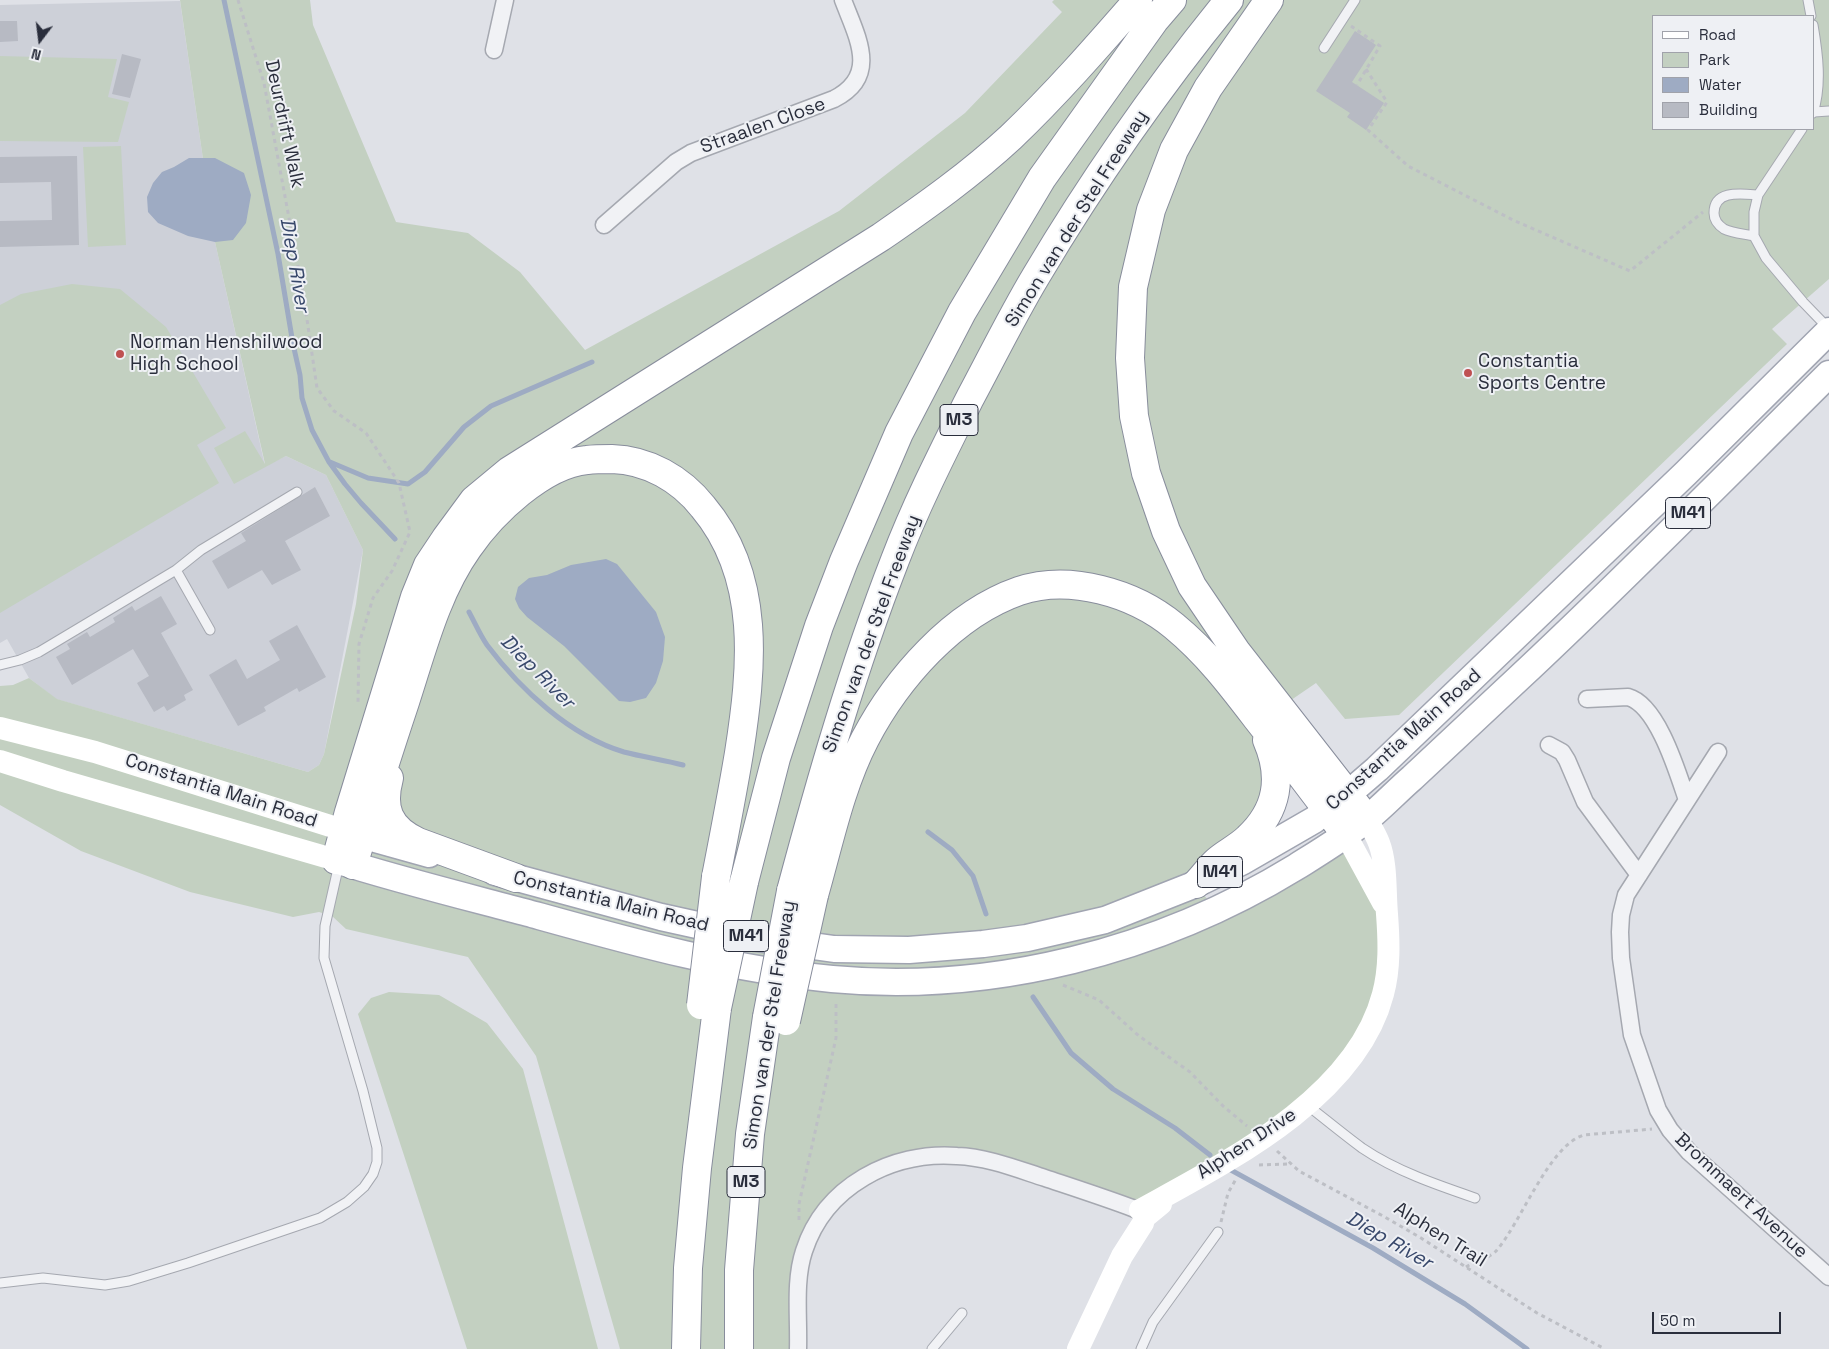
<!DOCTYPE html>
<style>
body{margin:0}
#map{position:relative;width:1829px;height:1349px;overflow:hidden;background:#dfe1e7;font-family:"Space Grotesk",sans-serif}
canvas{display:block}
.legend{position:absolute;left:1652px;top:15px;width:162px;height:115px;box-sizing:border-box;background:#eef0f4;border:1px solid #a0a2aa;margin:0;padding:6px 9px;list-style:none;font-size:15px;color:#2a2e3c}
.legend li{display:flex;align-items:center;gap:10px;height:25px}
.legend b{width:25px;border:1px solid #a0a2aa}
.north{position:absolute;left:15px;top:15px;width:50px;height:50px;-webkit-text-stroke:4px #eef0f4;paint-order:stroke;rotate:195deg;font-size:14px;font-weight:700;line-height:20px;text-align:center;color:#2a2e3c}
.north::after{content:'';display:block;margin:auto;width:18px;height:22px;background:#2a2e3c;clip-path:polygon(50% 0,100% 100%,50% 72%,0 100%)}
.scale{position:absolute;left:1652px;top:1312px;width:129px;height:22px;box-sizing:border-box;border:2px solid #2a2e3c;border-top:0;padding-left:6px;font-size:15px;line-height:18px;white-space:nowrap;color:#2a2e3c;-webkit-text-stroke:4px #eef0f4;paint-order:stroke}
</style>
<div id="map">
<canvas width="1829" height="1349"></canvas>
<ul class="legend">
<li><b style="height:6px;background:#fff"></b>Road</li>
<li><b style="height:14px;background:#c3d0c1"></b>Park</li>
<li><b style="height:14px;background:#9eabc3"></b>Water</li>
<li><b style="height:14px;background:#b7bac3"></b>Building</li>
</ul>
<div class="north">N</div>
<div class="scale">50 m</div>
</div>
<script>
const g = document.querySelector('canvas').getContext('2d');
g.lineJoin = 'round';
function fill(path, color) { g.fillStyle = color; g.fill(path, 'evenodd'); }
function strokePath(path, color, width, dash) { g.strokeStyle = color; g.lineWidth = width; g.lineCap = dash ? 'butt' : 'round'; g.setLineDash(dash || []); g.stroke(path); }
function drawText(font, color, halo, rows, align = 'center') {
  g.font = font + ' "Space Grotesk",sans-serif'; g.lineWidth = 4; g.setLineDash([]); g.textBaseline = 'middle'; g.strokeStyle = halo; g.fillStyle = color; for (const [text, x, y, turn = 0] of rows) {
    g.save(); g.translate(x, y); g.rotate((+turn || 0) * Math.PI / 180); g.textAlign = isNaN(turn) ? turn : align; if (halo) g.strokeText(text, 0, 0); g.fillText(text, 0, 0); g.restore();
  }
}
fill(new Path2D(`
 M180 1 215 242 265 466 286 456 326 475 363 550 324 754 319 765 308 772 56 699 29 678 7 639 0 643V5Z`), '#cdd0d8');
fill(new Path2D(`
 M180 0H310L313 25 396 222 468 233 520 272 585 350 839 211 965 113 1062 12 1052 2 1054 0H1829V279L1772 329 1787 344 1399 715 1345 719 1316 683 1259 722 1276 787 1196 884 1215 910 1346 835 1387 911V969L1335 1077 1140 1210 1114 1201 938 1155 846 1189 804 1251 798 1349H620L536 1056 468 957 346 929 332 916 319 912 293 917 190 892 81 851 0 805V686L13 685 29 678 57 699 308 772 319 765 324 754 356 604 363 550 326 475 286 456 234 484 214 448 245 431 265 464 215 242ZM1653 16H1813V129H1653Z
 M0 56 117 59 108 97 129 102 118 142 0 141Z
 M121 146 126 245 88 247 83 147Z
 M72 284 120 289 166 327 226 428 197 445 219 483 0 613V305L21 294Z
 M389 992 439 995 487 1023 523 1069 598 1349H467L358 1014 371 998Z`), '#c3d0c1');
fill(new Path2D(`
 M189 158H215L244 173 251 195 246 223 233 240 215 242 188 236 158 223 148 212 147 197 153 183 162 172 174 167Z
 M606 559 617 564 656 612 665 637 663 661 656 683 646 698 630 702 619 701 564 646 527 617 519 608 515 599 518 587 529 578 547 575 571 565Z`), '#9eabc3');
strokePath(new Path2D(`
 M224 0 278 254 293 344 300 375 302 398 312 430 329 462 345 484 361 503 395 539
 M330 462 368 478 408 484 425 472 464 427 491 406 592 362
 M469 612C475 623 480 635 487 645 520 689 570 736 624 752 643 757 664 760 683 765
 M928 832 952 850 973 876 986 914
 M1033 997 1071 1053 1113 1089 1175 1128 1210 1155
 M1229 1169 1373 1248 1465 1304 1527 1349`), '#9eabc3', 5);
fill(new Path2D(`
 M0 21H17L18 41 0 42Z
 M1355 31 1376 45 1352 82 1384 103 1366 130 1347 117 1350 113 1316 91Z
 M122 54 141 59 130 98 112 94Z
 M77 156 79 245 0 247V221L52 220 51 182 0 183V157Z
 M315 487 330 516 285 541 301 570 272 585 262 570 228 589 212 561 246 541 241 533Z
 M161 596 177 624 161 633 193 690 184 695 186 700 167 711 164 706 154 712 137 683 149 676 133 649 72 685 56 657 70 649 67 644 87 632 90 637 115 622 113 618 132 606 135 611Z
 M297 625 326 677 299 692 297 688 264 707 266 711 238 726 209 675 236 659 247 679 280 660 269 641Z`), '#b7bac3');
const lane = new Path2D(`
 M1808 0 1811 16
 M1813 25C1818 54 1822 85 1813 113
 M1324 48 1355 0
 M1814 112 1829 111
 M1802 129 1758 195 1754 212V236L1766 258 1803 302 1828 328
 M1754 236C1745 234 1732 233 1724 229 1718 225 1714 219 1714 213 1714 189 1743 194 1758 195
 M176 570 201 550 297 492
 M0 665 20 660 39 652 176 570 210 630
 M1307 1105C1325 1119 1343 1134 1362 1148 1396 1171 1437 1185 1475 1198
 M0 1283 43 1278 105 1285 129 1281 188 1263 320 1218 347 1202 364 1187 373 1174 377 1162V1148L363 1091 324 958 325 926 339 864
 M932 1349 962 1313
 M1141 1349 1153 1322 1218 1232`);
const street = new Path2D(`
 M494 50 505 0
 M604 225 676 162 691 153 834 99C880 76 857 37 843 0
 M1587 699 1628 697C1658 705 1678 774 1687 800
 M1549 745 1562 752 1567 760 1585 802 1639 875
 M1718 752 1626 895 1621 915 1620 932 1621 958 1632 1035 1658 1110 1670 1130 1689 1152 1829 1277
 M798 1349C799 1317 794 1281 804 1251 825 1186 892 1151 957 1156 987 1157 1017 1169 1045 1178 1075 1188 1106 1198 1135 1209`);
const primary = new Path2D(`
 M343 830 429 854
 M336 860C399 880 464 896 528 913 629 941 727 969 832 979 992 994 1159 951 1296 867 1320 852 1345 837 1367 819 1383 806 1397 791 1412 778 1448 744 1484 711 1520 677 1625 579 1727 475 1829 374
 M495 872 661 917 756 938 834 949 909 950 983 944 1027 938 1105 920 1196 884 1243 861 1314 820 1348 794 1377 769 1686 473 1829 331`);
const highway = new Path2D(`
 M1269 0 1208 88 1174 150 1151 210 1133 287 1130 358 1134 416 1146 473 1166 531 1192 586 1236 651 1367 819
 M389 778C381 808 388 828 418 842L516 878
 M336 860 349 812 415 597 428 565 446 538 474 500 509 471 881 237C926 206 971 174 1011 137 1056 94 1097 47 1138 0
 M353 865C370 810 387 756 405 702 422 650 436 593 468 548 492 513 543 464 587 460 595 459 604 459 612 459 648 460 681 479 703 507 762 577 752 669 739 753 732 795 724 836 716 877
 M744 882 776 758 819 626 844 561 899 433 962 312 1042 178 1154 21 1172 0
 M1196 884C1203 877 1209 868 1217 861 1226 853 1239 847 1248 838 1278 810 1283 777 1267 740
 M791 891C821 779 853 668 895 560 916 505 943 452 969 400 991 359 1012 316 1036 276 1093 180 1158 87 1229 0
 M814 895C829 843 840 787 865 739 897 678 953 614 1019 591 1070 574 1134 593 1174 626 1208 654 1232 686 1258 720 1288 758 1317 796 1346 835
 M686 1349 688 1268 697 1168 717 1008
 M739 1349V1270L750 1134 767 1017`);
strokePath(lane, '#a5a8b0', 11);
strokePath(street, '#a5a8b0', 19);
strokePath(primary, '#a0a4b1', 29);
strokePath(highway, '#888d9c', 30);
strokePath(new Path2D(`
 M238 0 264 83 304 299 317 388 334 411 366 433 399 483 410 532 392 571 373 598 359 644 358 702
 M1351 26 1380 46 1357 85
 M1366 69 1387 102 1368 130 1408 166 1513 220 1630 271 1703 212
 M1063 985 1099 1000 1139 1036 1190 1072 1223 1106 1247 1126
 M1277 1151 1299 1171 1383 1216 1421 1238 1537 1313 1605 1349
 M1259 1165 1290 1164
 M799 1220V1204L836 1038V1000
 M1221 1222 1228 1193 1236 1179
 M1466 1267C1475 1261 1490 1258 1496 1251 1521 1223 1549 1145 1584 1135L1652 1129`), '#bdbfc5', 3, [4, 4]);
strokePath(lane, '#f1f2f5', 9);
strokePath(street, '#f1f2f5', 16);
strokePath(new Path2D(`
 M0 728 95 752 343 830
 M0 761 63 781 336 860
 M1346 835 1383 903
 M1140 1210C1227 1162 1356 1098 1383 994 1390 968 1389 941 1387 914 1385 892 1387 864 1379 843 1376 835 1371 827 1367 819
 M1078 1349 1122 1256 1143 1223 1144 1218 1161 1204`), '#fff', 22);
strokePath(primary, '#fff', 26);
strokePath(highway, '#fff', 28);
const highwayBridge = new Path2D(`
 M701 1005 716 877
 M717 1008 744 882
 M767 1017 791 891
 M786 1021 814 895`);
strokePath(highwayBridge, '#888d9c', 30, []);
strokePath(highwayBridge, '#fff', 28);
for (const [x, y, r, color] of [
 [120,354,5,"#bf5152"],
 [1468,373,5,"#bf5152"]
]) { const dot = new Path2D(); dot.arc(x, y, r, 0, 2 * Math.PI); g.fillStyle = color; g.fill(dot); strokePath(dot, '#eef0f4', 2); }
for (const [x, y, w] of [
 [959,420,38],
 [1688,513,45],
 [1220,872,45],
 [746,936,45],
 [746,1182,38]
]) { const box = new Path2D(); box.roundRect(x - w / 2, y - 15.5, w, 31, 4); g.fillStyle = '#eef0f4'; g.fill(box); strokePath(box, '#2a2e3c', 1); }
drawText('bold 18px', '#2a2e3c', null, [
 ["M3",959,420],
 ["M41",1688,513],
 ["M41",1220,872],
 ["M41",746,936],
 ["M3",746,1182]
]);
drawText('19px', '#2a2e3c', '#eef0f4', [
 ["Deurdrift Walk",284,124,78],
 ["Straalen Close",763,126,-20],
 ["Simon van der Stel Freeway",1077,219,-58],
 ["Simon van der Stel Freeway",872,634,-70],
 ["Constantia Main Road",1404,740,-42],
 ["Constantia Main Road",221,791,18],
 ["Constantia Main Road",611,902,14],
 ["Simon van der Stel Freeway",770,1025,-81],
 ["Alphen Drive",1247,1144,-33],
 ["Brommaert Avenue",1741,1196,43],
 ["Alphen Trail",1440,1235,32]
]);
drawText('19px', '#2a2e3c', '#eef0f4', [
 ["Norman Henshilwood",130,343],
 ["High School",130,365],
 ["Constantia",1478,362],
 ["Sports Centre",1478,384]
], 'left');
drawText('italic 20px', '#38486b', '#eef0f4', [
 ["Diep River",294,265,80],
 ["Diep River",537,672,45],
 ["Diep River",1389,1241,30]
]);
</script>
